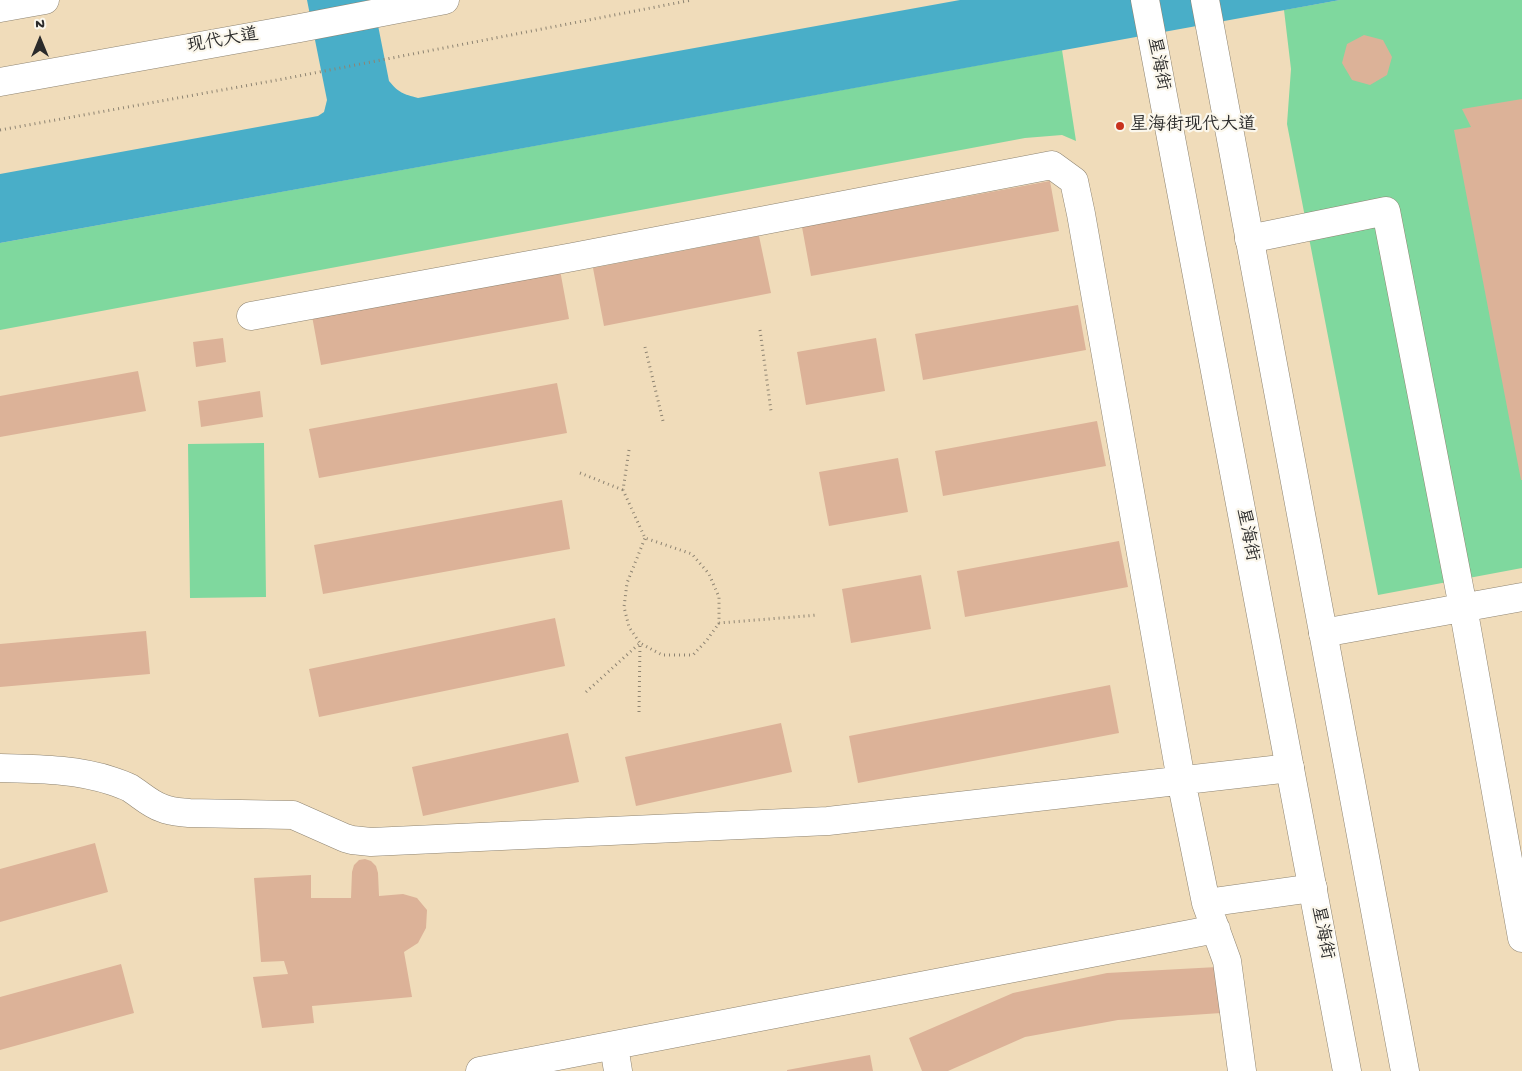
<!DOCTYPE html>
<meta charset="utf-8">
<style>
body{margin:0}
#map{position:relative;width:1522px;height:1071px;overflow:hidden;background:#f0dcba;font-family:"Gochi Hand",sans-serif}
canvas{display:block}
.north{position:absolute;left:15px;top:15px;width:50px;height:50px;-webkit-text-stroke:4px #fbf7ec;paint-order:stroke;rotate:0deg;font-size:14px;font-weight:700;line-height:20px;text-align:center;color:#2b2b2b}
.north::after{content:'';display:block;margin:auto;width:18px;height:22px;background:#2b2b2b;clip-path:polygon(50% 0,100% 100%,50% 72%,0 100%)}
</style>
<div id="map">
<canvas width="1522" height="1071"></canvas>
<div class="north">N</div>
</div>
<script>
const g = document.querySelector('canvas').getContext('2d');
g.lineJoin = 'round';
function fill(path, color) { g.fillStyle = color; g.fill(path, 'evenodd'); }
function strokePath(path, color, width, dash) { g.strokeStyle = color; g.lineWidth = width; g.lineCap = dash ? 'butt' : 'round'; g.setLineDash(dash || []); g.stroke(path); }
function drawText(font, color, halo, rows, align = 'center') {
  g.font = font + ' "Gochi Hand","LXGW WenKai TC",sans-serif'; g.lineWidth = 4.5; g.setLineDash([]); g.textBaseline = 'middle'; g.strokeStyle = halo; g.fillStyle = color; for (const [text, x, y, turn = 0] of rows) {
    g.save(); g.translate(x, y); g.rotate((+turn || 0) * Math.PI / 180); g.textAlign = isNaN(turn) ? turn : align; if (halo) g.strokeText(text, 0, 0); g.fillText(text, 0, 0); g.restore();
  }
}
fill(new Path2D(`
 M1340 0H1522V568L1378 595 1287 124 1291 69 1284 10Z
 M1062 50 1076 141 1062 135 1025 138 0 330V243Z
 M264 443 266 597 190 598 188 444Z`), '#7fd89e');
fill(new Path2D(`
 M307 0H373L389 81C399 93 403 94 418 98L960 0H1340L0 243V174L318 116 324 112 327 100Z`), '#49aec8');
fill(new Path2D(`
 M1364 35 1383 40 1392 57 1387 75 1370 85 1352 80 1342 63 1347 44Z
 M1522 99V480H1521L1454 130 1471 127 1462 109Z
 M1050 181 1059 231 811 276 802 227Z
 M759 236 771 293 604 326 593 268Z
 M560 270 569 319 321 365 312 316Z
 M1078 305 1086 350 923 380 915 334Z
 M223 338 226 362 196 367 193 342Z
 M876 338 885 391 806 405 797 352Z
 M138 371 146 411 0 437V396Z
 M557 383 567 433 319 478 309 429Z
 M260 391 263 417 201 427 198 401Z
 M1097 421 1106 466 943 496 935 451Z
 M898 458 908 512 829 526 819 472Z
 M562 500 570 549 323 594 314 545Z
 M1119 541 1128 587 965 617 957 571Z
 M921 575 931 629 851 643 842 589Z
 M555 618 565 666 319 717 309 669Z
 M146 631 150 674 0 687V644Z
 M1110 685 1119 733 858 783 849 736Z
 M781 723 792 772 636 806 625 757Z
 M568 733 579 782 423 816 412 767Z
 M95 843 108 892 0 922V869Z
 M365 859 371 861 376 866 378 873 379 896 403 894 417 898 427 910 426 928 418 943 404 952 412 997 312 1006 314 1023 262 1028 253 977 288 974 284 961 261 962 254 878 311 875V898H351L352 872 354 865 359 860Z
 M121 964 134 1013 0 1050V997Z
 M1217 967 1221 1013 1118 1020 1025 1037 948 1071H922L909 1038 1013 993 1107 973Z
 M870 1055 873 1071H787V1070Z`), '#dcb298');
const minor = new Path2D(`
 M1249 239 1386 211 1463 607 1522 938
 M251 316 573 257 1052 165 1074 181 1081 214 1181 780 1206 903 1227 961 1242 1071
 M1323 633 1522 597
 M0 768C37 769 76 769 112 781 118 783 124 785 130 788 141 795 150 804 162 808 171 812 180 812 189 813L293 815 345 838 352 840 371 842 828 821 1290 768
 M1206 903 1313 888
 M614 1046 618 1071
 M480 1071 1216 929`);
const major = new Path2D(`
 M1145 0 1347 1071
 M1205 0 1405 1071
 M0 8 45 0
 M0 82 300 28 445 0`);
strokePath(minor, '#8e8472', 29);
strokePath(major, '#8e8472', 29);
strokePath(new Path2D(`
 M0 130 283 79 692 0
 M760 330 771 411
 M645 347 663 421
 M629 450 623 490 645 538 692 554 709 574 719 597V623L818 615
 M580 473 623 490
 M586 692 640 643 662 655H693L707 640 719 623
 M639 712 640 643 629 627 624 607 627 583 645 538`), '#8e8472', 3, [1, 4]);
strokePath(minor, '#fff', 28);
strokePath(major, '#fff', 28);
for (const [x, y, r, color] of [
 [1120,126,5,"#c8321e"]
]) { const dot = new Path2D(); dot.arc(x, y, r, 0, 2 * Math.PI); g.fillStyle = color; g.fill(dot); strokePath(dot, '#fbf7ec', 2); }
drawText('18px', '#2b2b2b', '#fbf7ec', [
 ["现代大道",223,42,-10],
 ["星海街",1157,64,79],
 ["星海街",1246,535,79],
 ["星海街",1321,933,79]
]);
drawText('18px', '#2b2b2b', '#fbf7ec', [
 ["星海街现代大道",1130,126]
], 'left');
</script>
